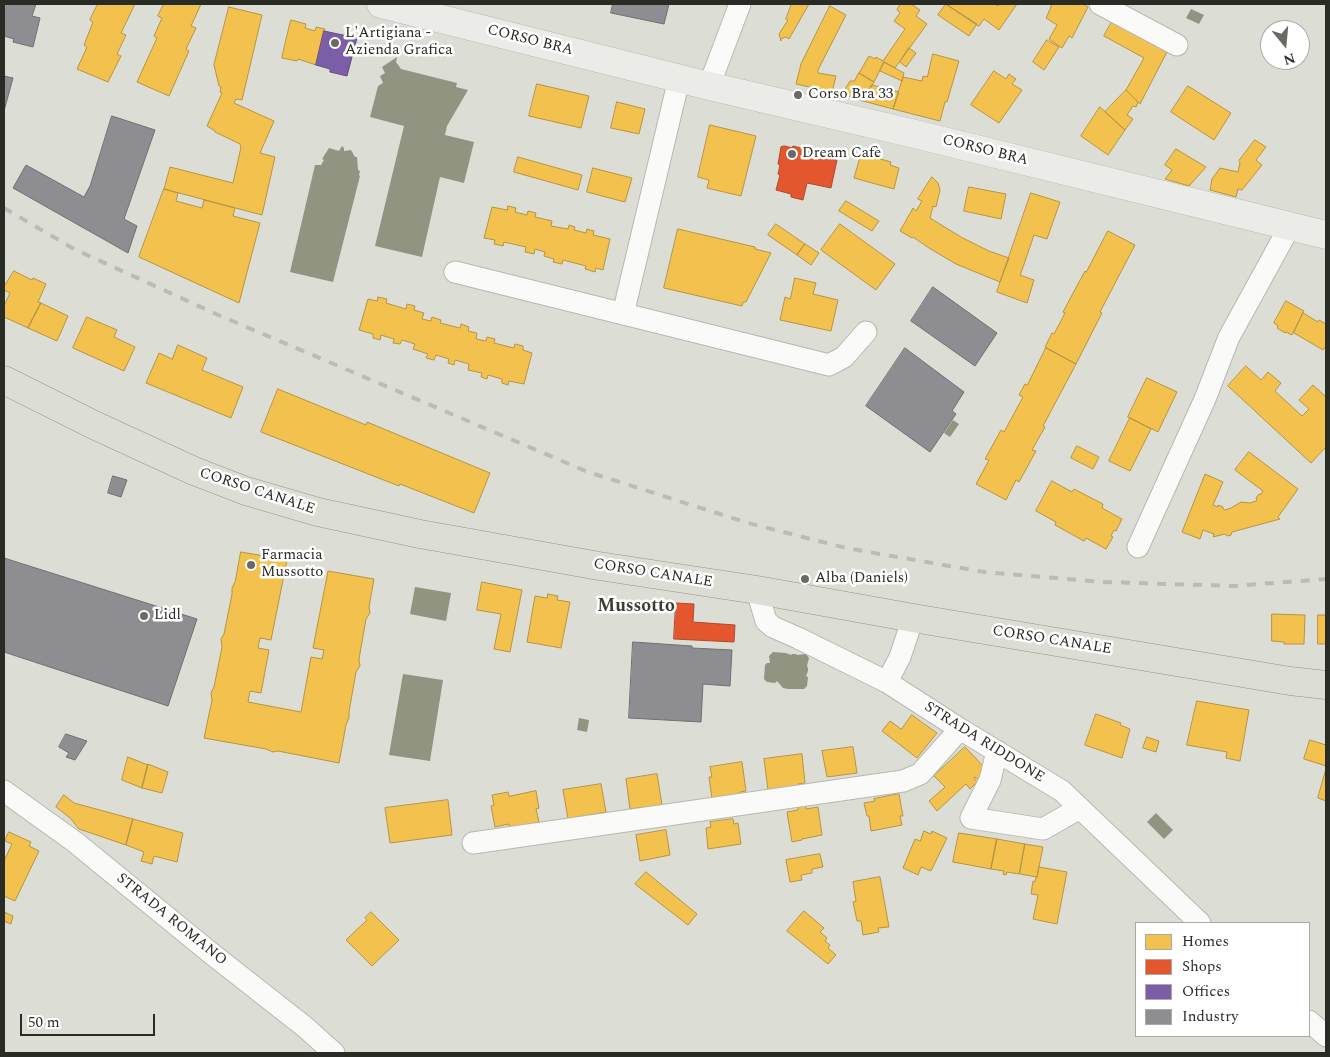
<!DOCTYPE html>
<meta charset="utf-8">
<style>
body{margin:0}
#map{position:relative;width:1330px;height:1057px;overflow:hidden;background:#dcded6;font-family:Spectral,serif}
canvas{display:block}
.frame{position:absolute;inset:0;border:5px solid #292b25;pointer-events:none}
.legend{position:absolute;left:1135px;top:922px;width:175px;height:115px;box-sizing:border-box;background:#fff;border:1px solid #a9aaa8;margin:0;padding:6px 9px;list-style:none;font-size:15px;color:#292b25}
.legend li{display:flex;align-items:center;gap:10px;height:25px}
.legend b{width:25px;border:1px solid #a9aaa8}
.north{position:absolute;left:1260px;top:20px;width:50px;height:50px;box-sizing:border-box;background:#fff;border:1px solid #a9aaa8;border-radius:50%;rotate:163deg;font-size:14px;font-weight:700;line-height:20px;text-align:center;color:#292b25}
.north::after{content:'';display:block;margin:auto;width:18px;height:22px;background:#686a63;clip-path:polygon(50% 0,100% 100%,50% 72%,0 100%)}
.scale{position:absolute;left:20px;top:1014px;width:135px;height:22px;box-sizing:border-box;border:2px solid #292b25;border-top:0;padding-left:6px;font-size:15px;line-height:18px;white-space:nowrap;color:#292b25;-webkit-text-stroke:4px #fff;paint-order:stroke}
</style>
<div id="map">
<canvas width="1330" height="1057"></canvas>
<div class="frame"></div>
<ul class="legend">
<li><b style="height:14px;background:#f2c14e"></b>Homes</li>
<li><b style="height:14px;background:#e4572e"></b>Shops</li>
<li><b style="height:14px;background:#7b5ea7"></b>Offices</li>
<li><b style="height:14px;background:#8d8d92"></b>Industry</li>
</ul>
<div class="north">N</div>
<div class="scale">50 m</div>
</div>
<script>
const g = document.querySelector('canvas').getContext('2d');
g.lineJoin = 'round';
function fill(path, color) { g.fillStyle = color; g.fill(path, 'evenodd'); }
function strokePath(path, color, width, dash) { g.strokeStyle = color; g.lineWidth = width; g.lineCap = dash ? 'butt' : 'round'; g.setLineDash(dash || []); g.stroke(path); }
function drawText(font, color, halo, rows, align = 'center') {
  g.font = font + ' Spectral,serif'; g.lineWidth = 5; g.setLineDash([]); g.textBaseline = 'middle'; g.strokeStyle = halo; g.fillStyle = color; for (const [text, x, y, turn = 0] of rows) {
    g.save(); g.translate(x, y); g.rotate((+turn || 0) * Math.PI / 180); g.textAlign = isNaN(turn) ? turn : align; if (halo) g.strokeText(text, 0, 0); g.fillText(text, 0, 0); g.restore();
  }
}
const homes = new Path2D(`
 M98 4H135L121 33 126 35 117 54 121 56 108 82 77 69 87 47 84 45 93 22 90 20Z
 M164 4H201L191 26 196 28 186 49 189 51 169 96 137 82 157 38 154 36 162 18 158 16Z
 M792 4H809L789 39 786 37 781 39V41L779 34 788 20 786 19Z
 M901 4H911L920 10 916 16 927 24 895 68 884 62 874 82 859 73 869 56 875 59 876 57 883 61 905 29 894 21 900 13 897 10Z
 M946 4H995L998 6 999 4H1017L999 30 984 19 979 26Z
 M946 4 977 24 969 36 938 15Z
 M1049 4H1083L1088 7 1072 38 1069 36 1062 48 1049 39 1057 25 1046 18 1051 7H1050L1052 5Z
 M830 6 846 15 818 70V73L836 76 832 92 796 84 801 64Z
 M229 7 262 15 242 100 236 99 234 103 274 121 260 153 275 157 262 215 164 189 170 167 233 183 241 147 240 144 215 132V131L207 126 222 93 220 92 221 87 219 86 214 65Z
 M291 20 306 24 305 28 315 31 316 27 325 29 316 65 298 59 297 61 282 58Z
 M1113 20 1168 50 1140 104 1126 90 1144 58 1104 36Z
 M1047 40 1059 47 1044 70 1033 62Z
 M909 48 916 53 906 67 900 62Z
 M933 54 959 61 947 102H945L940 121 893 109 903 77 922 81 923 76 927 77Z
 M884 62 904 73 902 81 880 71Z
 M994 71 1006 79 1009 74 1016 79 1012 84 1022 90 999 123 971 105Z
 M859 73 874 82 863 101 842 94 850 81H854Z
 M537 84 589 96 581 128 529 116Z
 M872 85 899 92 893 109 863 101Z
 M1188 86 1231 113 1214 140 1171 112Z
 M1126 90 1138 102 1136 107 1133 106 1127 115 1133 119 1125 130 1105 112Z
 M617 102 645 109 639 134 611 128Z
 M1100 107 1125 130 1108 155 1081 136Z
 M710 125 756 136 741 196 707 188 709 180 698 177Z
 M1255 140 1266 147 1256 160 1262 165 1242 190 1238 189 1236 197 1210 190 1212 179 1220 168 1238 172 1240 163 1239 161Z
 M1176 149 1206 167 1189 186 1165 179 1172 170 1165 165Z
 M870 156 891 162 890 165 899 168 894 189 854 178 860 157 869 159Z
 M518 157 582 175 578 190 514 172Z
 M593 168 632 178 625 202 587 192Z
 M932 177 938 183 940 190 936 207 933 206 930 218 961 237 989 251 1009 258 1000 282 956 264 929 248 913 237 912 238 900 231 913 208 916 211 922 201 918 199Z
 M969 187 1006 194 1001 219 964 211Z
 M164 189 178 193 176 201 202 208 204 200 235 208 233 216 260 223 239 303 139 257Z
 M1031 193 1060 202 1047 239 1034 235 1021 273 1020 275 1034 280 1027 303 997 292Z
 M846 201 879 221 872 231 839 211Z
 M508 206 516 208 515 212 527 215 528 211 536 213 535 217 552 221 551 226 568 229 569 225 575 227 574 230 586 233 587 229 594 231 593 235 610 239 603 270 596 268 595 272 585 269 586 266 563 260 562 264 553 262 554 259 544 256 545 252 535 249 534 254 525 252 526 247 504 242 503 246 494 244 495 240 484 238 492 207 507 210Z
 M776 224 805 244 797 255 768 235Z
 M840 224 895 264 876 290 821 250Z
 M678 229 755 247V249L771 253 746 302H743L742 306 664 288Z
 M1108 231 1135 245 1100 312 1102 313 1076 364 1045 347 1052 333 1054 334 1065 313 1063 312 1079 282 1085 271 1086 272Z
 M805 244 819 253 811 265 797 255Z
 M14 271 32 280 33 278 46 284 38 302 41 303 28 328 4 317V306L10 293 4 290V287Z
 M795 278 816 283 813 294 838 300 831 331 780 320 785 297 790 299Z
 M378 297 387 299 386 303 406 309 407 304 415 306 414 310 424 313 422 319 431 321 432 317 441 320 440 323 460 328 461 324 469 327 468 331 477 333 476 339 486 341 487 337 495 339 494 343 514 348 515 344 523 346V350L532 353 524 384 509 381 508 385 502 383V379L488 375 487 379 481 377 482 373 468 370 469 364 455 360 454 365 448 363 449 359 436 355 434 360 426 358 428 354 413 349 415 344 402 340 400 344 393 343 394 339 381 335 380 340 373 338V334L359 330 368 299 377 301Z
 M1286 301 1304 311 1292 335 1286 332 1285 333 1277 328 1278 326 1274 323Z
 M41 303 68 316 57 341 28 328Z
 M1303 313 1318 322 1319 320 1326 324V346L1323 350 1294 333Z
 M87 317 117 330 114 337 135 347 124 371 73 348Z
 M178 345 207 358 202 370 243 387 231 418 146 383 159 353 172 359Z
 M1046 348 1076 364 1043 426 1045 427 1032 450 1036 451 1019 482 1016 480 1006 500 976 484 989 460 985 459 1001 430 1004 432 1023 397 1019 395 1025 384 1027 385Z
 M1246 366 1261 380 1268 372 1281 383 1275 391 1302 416 1309 409 1299 400 1313 385 1326 397V447L1311 463 1228 386Z
 M1147 378 1177 392 1158 432 1128 417Z
 M278 389 366 425 367 422 490 473 474 513 400 484 399 486 261 432Z
 M1130 418 1151 429 1130 471 1109 461Z
 M1077 446 1099 457 1093 469 1071 458Z
 M1249 452 1298 489 1278 517 1280 519 1232 532 1231 535 1227 536 1225 534 1213 537 1214 534 1203 530 1200 539 1182 532 1205 474 1223 482 1213 505 1218 507V505L1223 507V509L1225 510 1231 508 1241 502 1250 503 1256 501 1257 500 1256 498 1259 494 1260 495 1263 491 1235 470Z
 M1052 481 1072 492 1074 489 1103 504 1102 508 1122 519 1116 531 1114 530 1111 536 1113 537 1106 549 1086 538 1084 541 1055 525 1056 522 1036 511Z
 M241 552 287 560 271 640 260 638 258 648 269 650 261 693 250 691 248 702 301 712 311 657 322 659 324 650 313 648 328 571 374 579 369 607 370 613 366 619 359 659 360 666 356 672 349 712V718L346 725 339 763 278 751 273 752 266 749 204 738 212 700 211 693 214 687 222 647 221 639 224 634 232 594V588L235 582Z
 M482 582 522 590 510 652 494 649 501 614 477 610Z
 M548 594 558 596 557 600 570 602 561 648 527 642 535 596 547 598Z
 M1272 614 1305 615 1304 644H1284V642L1272 641Z
 M1318 615H1326V644H1318Z
 M1197 701 1249 710 1240 761 1226 758 1227 752 1187 745Z
 M1096 714 1121 723 1120 725 1130 729 1122 758 1085 745Z
 M912 715 937 733 917 758 882 731 890 721 901 729Z
 M1147 737 1159 741 1156 752 1143 748Z
 M1310 740 1326 745V766L1304 759Z
 M853 747 857 773 827 777 822 751Z
 M965 747 985 768 979 781 975 777 974 778 977 782 970 789 966 784 937 811 929 801 945 787 934 776Z
 M802 754 805 783 798 784 799 786 768 790 764 759Z
 M128 757 148 765 142 788 122 780Z
 M742 762 746 791 740 792V795L712 799 709 777H712L710 767Z
 M148 764 168 772 162 793 142 788Z
 M1326 769V801L1318 798Z
 M657 774 662 805 652 806V808L644 810V807L630 809 626 779Z
 M601 784 606 812 568 819 563 790Z
 M536 791 539 808 536 809 539 822 510 828 509 824 495 827 491 806 494 805 492 795 508 792 509 796Z
 M899 794 903 816H900L902 825 871 831 869 816H867L864 803 875 801 874 799Z
 M64 795 74 803 133 819 126 845 79 829 70 818 56 807Z
 M448 800 452 835 390 843 385 808Z
 M806 806V809L818 807 822 835 802 839V840L792 842 787 812 798 810V807Z
 M133 819 183 833 177 862 154 856 152 864 141 861 144 852 126 845Z
 M733 819 734 824 738 823 741 844 708 849 706 828 711 827 710 822Z
 M666 830 670 855 640 861 636 835Z
 M924 831 931 834 932 831 947 838 931 871 921 867 918 875 903 868 915 839 920 841Z
 M9 832 31 842 29 846 39 851 15 901 4 896V861L12 844 5 841Z
 M959 833 997 839 991 869 953 862Z
 M997 839 1025 844 1019 874 1007 872 1006 875 1003 874 1004 871 991 869Z
 M1025 844 1043 847 1037 877 1020 874Z
 M820 854 823 867 812 869V873L801 875 802 880 790 882 786 860Z
 M1039 867 1067 872 1057 924 1033 919 1038 895 1031 894 1033 881 1035 882 1036 877H1037Z
 M646 872 697 914 688 925 635 884Z
 M880 877 889 927 878 928 879 932 863 935 861 921H857L853 902 856 901 853 882Z
 M804 911 824 928 820 932 827 938 825 941 830 945 828 948 836 955 828 964 787 931Z
 M4 912 13 916 11 924 4 921Z
 M371 912 399 940 372 966 346 940 367 920 365 918Z`);
fill(homes, '#f2c14e');
strokePath(homes, '#b69442', 1);
const shops = new Path2D(`
 M785 146 792 148 793 146 805 149 804 150 837 160 831 188 807 183 803 200 791 197V194L776 190 780 175 778 174 780 165 778 164 781 147Z
 M676 603 694 604 693 622 735 625 734 642 674 639Z`);
fill(shops, '#e4572e');
strokePath(shops, '#ac4a2b', 1);
const offices = new Path2D(`
 M324 31 357 38 347 76 330 72V69L316 65Z`);
fill(offices, '#7b5ea7');
strokePath(offices, '#624f80', 1);
const industry = new Path2D(`
 M5 4H36L32 16 40 18 33 47 13 42 14 39 4 36V5Z
 M613 4H669L664 24 611 13Z
 M4 76 13 78 4 111Z
 M112 116 155 130 124 219 137 226 128 253 13 188 26 165 84 197 90 186Z
 M933 287 997 333 975 366 911 321Z
 M905 348 964 392 952 411 956 414 930 452 866 406Z
 M113 476 127 480 121 497 108 493Z
 M4 558 197 619 168 706 4 652Z
 M633 642 692 646V648L732 650 730 686 703 684 701 722 629 718Z
 M66 734 87 741 75 760 66 757 69 753 59 747Z`);
fill(industry, '#8d8d92');
strokePath(industry, '#6f7071', 1);
fill(new Path2D(`
 M1191 9 1204 15 1199 24 1186 18Z
 M397 57 396 62 401 69 457 83 456 87 468 90 447 126 445 135 474 142 464 183 440 177 422 257 375 246 404 126 370 117 378 86 383 83 380 76 385 73 382 67Z
 M342 146 344 148V151L351 150 355 157H357L358 170 360 171 359 175 360 176 333 282 290 272 315 165H321L324 160 322 159 329 148 339 151Z
 M953 420 959 424 950 437 944 433Z
 M415 587 451 593 446 621 410 614Z
 M773 652 786 653 791 655 792 654H796L797 655 806 654 809 658 807 666 808 668V671L806 676 808 677 807 686 804 689H788L783 688 777 681 775 683 767 682 764 679 765 665 767 663H770L769 656Z
 M403 674 443 680 430 761 389 755Z
 M579 718 589 720 587 732 577 730Z
 M1156 813 1173 830 1164 839 1147 822Z`), '#909481');
const street = new Path2D(`
 M1100 4 1177 45
 M709 86 740 4
 M455 272 829 365 844 357 866 332
 M623 314 679 79
 M1138 547 1205 399 1229 337 1290 226
 M757 590 766 621 773 627 798 638 887 682 960 729 1062 791 1200 923
 M887 682 900 657 913 618
 M997 751 990 780 971 818 1043 829 1080 808
 M4 791 75 842 212 954 305 1027 334 1053
 M473 843 903 781 920 774 960 729
 M1309 1021 1326 1036`);
const secondary = new Path2D(`
 M381 4 709 86 915 134 1326 235`);
const primary = new Path2D(`
 M4 380 94 425 194 471 246 491 318 512 420 534 599 566 757 590 913 618 1290 681 1326 685`);
strokePath(street, '#b7b8b2', 23);
strokePath(secondary, '#b7b8b2', 29);
strokePath(primary, '#929684', 29);
strokePath(street, '#fafaf9', 21);
strokePath(secondary, '#ebece7', 28);
strokePath(primary, '#dcded5', 28);
strokePath(new Path2D(`
 M4 208 74 249 216 314 588 472 748 523 846 548 984 572 1103 582 1233 586 1326 579`), '#bbbbb9', 4, [9, 9]);
for (const [x, y, r, color] of [
 [335,43,5,"#686a63"],
 [798,95,5,"#686a63"],
 [792,154,5,"#686a63"],
 [251,565,5,"#686a63"],
 [805,579,5,"#686a63"],
 [144,616,5,"#686a63"]
]) { const dot = new Path2D(); dot.arc(x, y, r, 0, 2 * Math.PI); g.fillStyle = color; g.fill(dot); strokePath(dot, '#fff', 2); }
drawText('15px', '#292b25', '#fff', [
 ["L'Artigiana -",345,34],
 ["Azienda Grafica",345,51],
 ["Corso Bra 33",808,95],
 ["Dream Cafè",802,154],
 ["Farmacia",261,556],
 ["Mussotto",261,573],
 ["Alba (Daniels)",815,579],
 ["Lidl",154,616]
], 'left');
drawText('15px', '#292b25', '#fff', [
 ["CORSO BRA",530,41,14],
 ["CORSO BRA",985,151,14],
 ["CORSO CANALE",257,492,18],
 ["CORSO CANALE",653,574,9],
 ["CORSO CANALE",1052,641,9],
 ["STRADA RIDDONE",984,743,32],
 ["STRADA ROMANO",171,920,39]
]);
drawText('bold 18px', '#3a3d32', '#fff', [
 ["Mussotto",636,607]
]);
</script>
